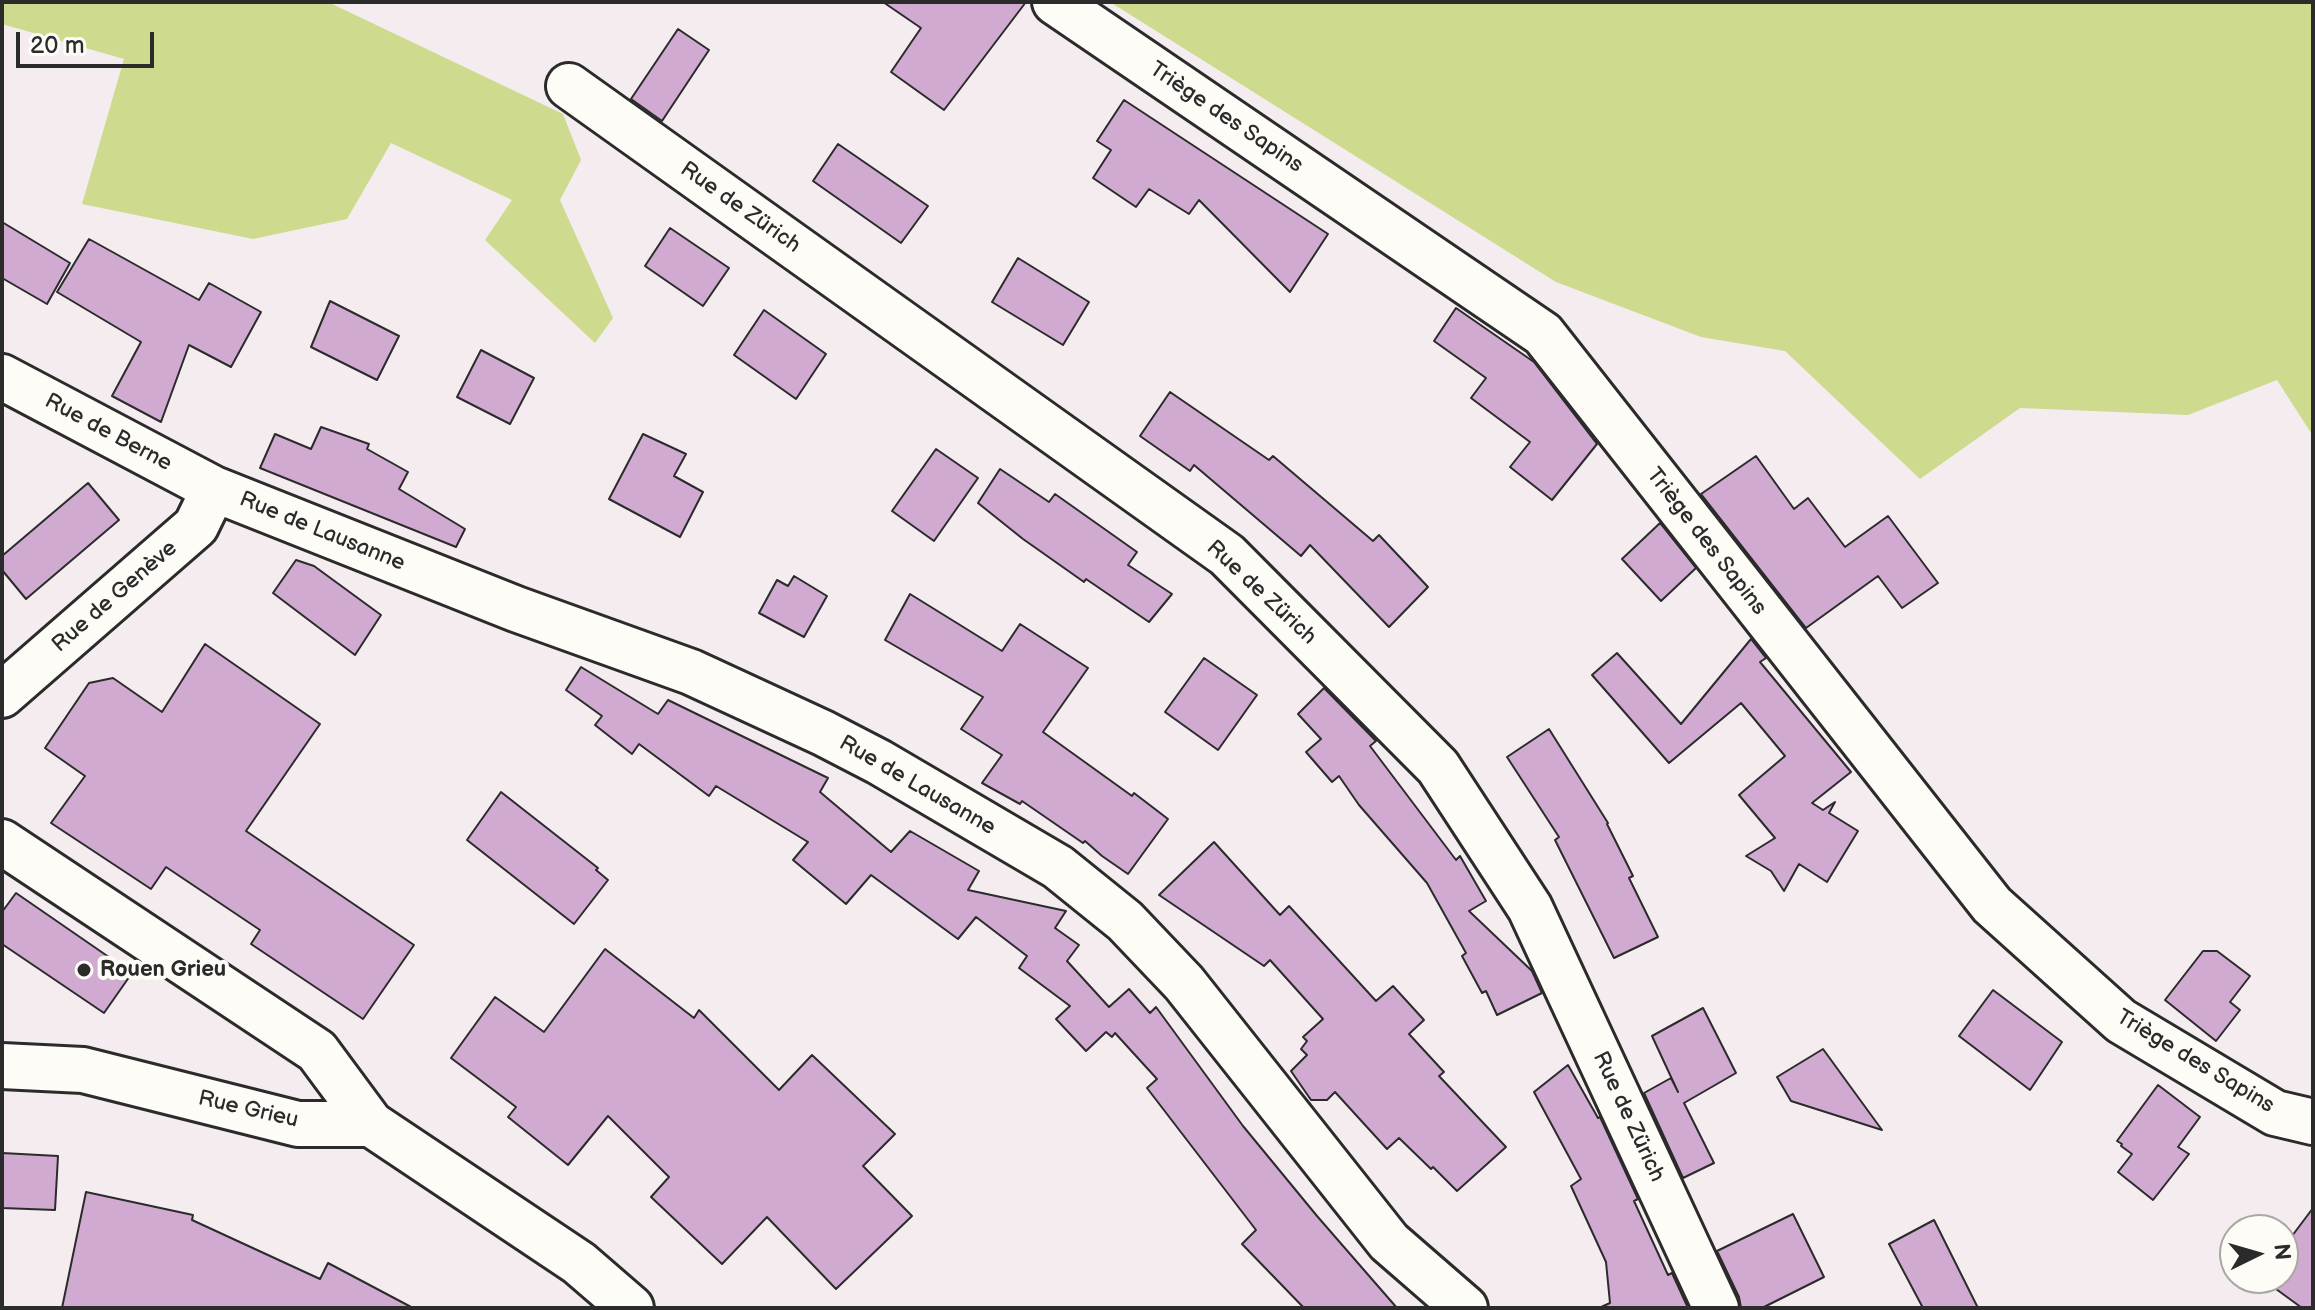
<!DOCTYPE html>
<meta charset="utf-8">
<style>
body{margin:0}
#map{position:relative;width:2315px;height:1310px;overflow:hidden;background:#f4ecef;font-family:"Balsamiq Sans",sans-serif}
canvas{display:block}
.frame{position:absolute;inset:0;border:4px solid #2b2b2b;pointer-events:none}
.north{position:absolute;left:2219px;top:1214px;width:80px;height:80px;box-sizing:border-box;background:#fdfcf7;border:2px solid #a9a8a5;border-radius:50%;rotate:85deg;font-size:22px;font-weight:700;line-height:32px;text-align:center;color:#2b2b2b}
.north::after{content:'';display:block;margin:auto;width:28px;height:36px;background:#2b2b2b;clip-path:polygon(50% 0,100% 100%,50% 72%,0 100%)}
.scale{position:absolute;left:16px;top:32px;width:138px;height:36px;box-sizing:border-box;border:4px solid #2b2b2b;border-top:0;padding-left:10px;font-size:24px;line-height:28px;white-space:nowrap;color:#2b2b2b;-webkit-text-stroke:6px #fdfcf7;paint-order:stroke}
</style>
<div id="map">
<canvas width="2315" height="1310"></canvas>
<div class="frame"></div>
<div class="north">N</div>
<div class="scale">20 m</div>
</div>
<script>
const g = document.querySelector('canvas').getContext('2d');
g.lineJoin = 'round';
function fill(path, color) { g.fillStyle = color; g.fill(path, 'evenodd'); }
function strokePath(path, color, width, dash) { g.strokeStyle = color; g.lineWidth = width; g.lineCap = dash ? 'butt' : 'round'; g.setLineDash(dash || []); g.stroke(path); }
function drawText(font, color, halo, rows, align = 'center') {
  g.font = font + ' "Balsamiq Sans",sans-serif'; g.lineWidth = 8; g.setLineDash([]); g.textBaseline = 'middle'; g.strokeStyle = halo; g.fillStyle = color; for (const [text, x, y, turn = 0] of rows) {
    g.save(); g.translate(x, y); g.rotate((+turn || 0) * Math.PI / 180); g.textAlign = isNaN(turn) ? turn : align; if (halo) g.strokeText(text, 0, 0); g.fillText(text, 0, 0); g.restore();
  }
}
fill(new Path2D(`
 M2 2H328L563 114 581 160 560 200 613 318 595 343 485 240 512 200 391 143 347 219 253 239 82 204 124 59 2 24Z
 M1110 2H2313V436L2277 380 2188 415 2020 408 1920 479 1785 351 1701 337 1556 282Z`), '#ceda8e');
const building = new Path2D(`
 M883 2H1026L944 110 891 72 921 28Z
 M678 29 709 50 662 121 631 99Z
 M1124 100 1328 234 1290 292 1199 200 1189 214 1149 189 1136 207 1093 178 1111 150 1097 141Z
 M838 144 928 206 901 243 813 181Z
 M2 222 70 263 47 304 2 278Z
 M670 228 729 268 703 306 645 266Z
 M89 239 199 300 209 283 261 312 231 367 189 345 161 422 112 396 141 342 57 292Z
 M1018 258 1089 302 1063 345 992 302Z
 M330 301 399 336 377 380 311 347Z
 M1456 308 1534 362 1597 444 1552 500 1510 467 1530 442 1471 398 1486 378 1434 341Z
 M764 310 826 354 796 399 734 355Z
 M481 350 534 378 510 424 457 397Z
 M1170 392 1269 460 1273 456 1373 541 1379 535 1428 587 1389 627 1310 545 1301 556 1194 465 1190 471 1140 436Z
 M321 427 369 444 367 449 408 472 399 489 465 529 456 547 260 468 275 434 311 449Z
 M643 434 686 454 674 476 703 492 680 537 609 499Z
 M936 449 978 478 934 541 892 511Z
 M1756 456 1794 509 1808 498 1845 547 1888 516 1938 583 1902 608 1878 576 1806 628 1701 494Z
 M1000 469 1049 502 1055 494 1137 552 1128 565 1172 594 1149 622 1086 579 1084 582 1023 539 978 503Z
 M88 483 119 520 26 599 2 570V556Z
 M1660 523 1696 568 1661 601 1622 559Z
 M296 560 314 566 381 615 355 655 273 593Z
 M794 576 827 596 804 637 759 613 777 580 788 586Z
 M910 594 1002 651 1020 624 1088 668 1043 732 1132 796 1134 793 1168 819 1128 874 1102 856 1085 841 1083 843 1022 801 1020 804 982 783 1002 755 961 729 983 697 885 640Z
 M1751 639 1766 658 1760 662 1851 772 1812 803 1823 810 1835 802 1829 813 1858 831 1827 882 1799 864 1784 891 1771 871 1746 856 1775 838 1739 795 1785 756 1741 703 1669 763 1592 675 1617 653 1681 724Z
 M205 644 320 724 246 831 414 945 363 1019 251 944 260 930 166 867 151 889 51 823 85 776 45 748 89 683 113 678 162 712Z
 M1204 658 1257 695 1218 750 1165 712Z
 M581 667 658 714 668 700 828 778 820 792 891 852 910 831 979 871 968 890 1066 911 1055 928 1079 945 1067 961 1109 1007 1129 989 1150 1013 1156 1007 1243 1126 1317 1216 1397 1308H1304L1242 1244 1256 1230 1147 1088 1157 1079 1115 1033 1112 1037 1106 1032 1086 1051 1056 1019 1070 1006 1019 968 1027 956 976 917 958 939 871 875 846 904 793 860 808 842 716 786 709 796 639 744 632 754 595 725 602 716 566 690Z
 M1324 688 1376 741 1370 746 1456 860 1460 856 1486 901 1469 911 1532 971 1542 993 1497 1015 1486 991 1482 993 1462 956 1466 953 1427 883 1359 805 1339 776 1332 782 1306 752 1321 739 1298 714Z
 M1549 729 1608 823 1607 824 1633 876 1629 878 1658 937 1614 958 1555 840 1559 837 1507 757Z
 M501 792 598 868 596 870 608 880 574 924 467 840Z
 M1214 842 1280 915 1289 906 1376 1001 1393 986 1424 1020 1409 1034 1444 1072 1439 1076 1506 1147 1457 1191 1433 1167 1431 1169 1399 1138 1387 1149 1335 1092 1327 1100H1311L1291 1071 1307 1055 1301 1049 1307 1041 1303 1037 1323 1019 1270 960 1264 966 1159 895Z
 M16 893 132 973 104 1013 2 944V912Z
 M605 949 694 1018 699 1010 779 1090 812 1055 895 1134 863 1166 912 1216 836 1289 767 1217 722 1264 651 1197 669 1177 608 1116 568 1165 508 1117 516 1107 451 1058 495 997 544 1032Z
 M2203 951H2217L2250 976 2230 1002 2240 1010 2216 1041 2165 1000Z
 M1993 990 2062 1042 2030 1090 1959 1036Z
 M1703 1008 1736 1073 1684 1103 1714 1163 1683 1178 1644 1093 1671 1078 1678 1092 1652 1036Z
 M1823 1049 1882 1130 1791 1101 1777 1077Z
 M1568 1065 1598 1118 1600 1117 1638 1199 1634 1201 1668 1275 1672 1273 1688 1308H1599L1610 1303 1606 1262 1571 1186 1581 1179 1534 1092Z
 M2158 1085 2200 1117 2178 1147 2189 1154 2153 1200 2118 1172 2132 1154 2121 1146 2122 1144 2117 1141Z
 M2 1153 58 1156 55 1210 2 1208Z
 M86 1192 193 1215 192 1220 320 1279 328 1263 413 1308H62Z
 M2313 1208V1308H2302L2261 1278H2283V1248Z
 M1793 1214 1824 1277 1762 1308H1741L1739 1297 1717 1251Z
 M1934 1220 1978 1308H1923L1889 1244Z`);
fill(building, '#d1aad1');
strokePath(building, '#2b2b2b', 2);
const minor = new Path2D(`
 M1055 2 1543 334 1992 905 2121 1021 2275 1113 2313 1122
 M569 86 1227 555 1438 767 1530 908 1716 1308
 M2 377 214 489 516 609 691 672 823 733 879 762 1058 867 1125 921 1184 983 1389 1242 1465 1308
 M2 695 196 526 214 489
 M2 842 317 1051 371 1124
 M2 1066 83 1070 298 1124H371L579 1263 631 1308`);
strokePath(minor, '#2b2b2b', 50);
strokePath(minor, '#fdfcf7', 44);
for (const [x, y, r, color] of [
 [84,970,8,"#2b2b2b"]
]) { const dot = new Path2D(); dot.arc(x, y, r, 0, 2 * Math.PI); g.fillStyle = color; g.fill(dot); strokePath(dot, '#fdfcf7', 3); }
drawText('22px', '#2b2b2b', '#fdfcf7', [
 ["Triège des Sapins",1226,118,34],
 ["Rue de Zürich",740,208,35],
 ["Rue de Berne",108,433,28],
 ["Rue de Lausanne",322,532,22],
 ["Triège des Sapins",1706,542,52],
 ["Rue de Zürich",1261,593,43],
 ["Rue de Genève",115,597,-41],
 ["Rue de Lausanne",917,786,30],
 ["Triège des Sapins",2195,1062,31],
 ["Rue Grieu",248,1110,13],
 ["Rue de Zürich",1628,1117,65]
]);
drawText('bold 22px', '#2b2b2b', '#fdfcf7', [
 ["Rouen Grieu",100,970]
], 'left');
</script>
